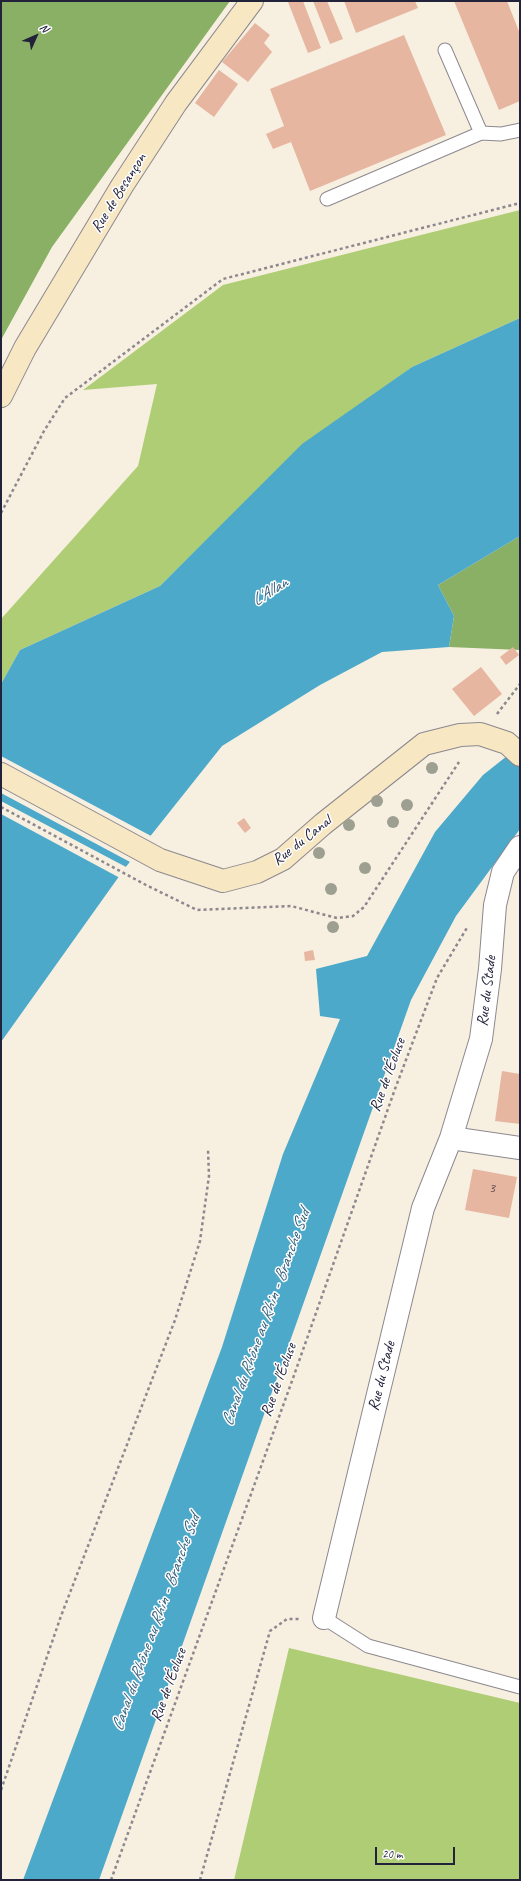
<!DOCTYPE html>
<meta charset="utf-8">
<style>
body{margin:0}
#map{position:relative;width:521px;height:1881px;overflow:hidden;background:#f7efe0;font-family:Caveat,sans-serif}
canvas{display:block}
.frame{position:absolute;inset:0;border:2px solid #22223b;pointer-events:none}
.north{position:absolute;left:16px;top:16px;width:40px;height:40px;-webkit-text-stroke:3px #fff;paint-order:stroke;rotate:45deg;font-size:11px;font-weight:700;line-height:16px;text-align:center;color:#22223b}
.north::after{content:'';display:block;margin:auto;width:14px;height:18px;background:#22223b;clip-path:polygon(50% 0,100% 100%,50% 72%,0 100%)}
.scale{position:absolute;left:375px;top:1847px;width:80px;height:18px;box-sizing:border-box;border:2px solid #22223b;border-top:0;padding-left:5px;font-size:12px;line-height:14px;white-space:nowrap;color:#22223b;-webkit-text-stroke:3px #fff;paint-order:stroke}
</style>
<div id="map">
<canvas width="521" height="1881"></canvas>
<div class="frame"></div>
<div class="north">N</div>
<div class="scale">20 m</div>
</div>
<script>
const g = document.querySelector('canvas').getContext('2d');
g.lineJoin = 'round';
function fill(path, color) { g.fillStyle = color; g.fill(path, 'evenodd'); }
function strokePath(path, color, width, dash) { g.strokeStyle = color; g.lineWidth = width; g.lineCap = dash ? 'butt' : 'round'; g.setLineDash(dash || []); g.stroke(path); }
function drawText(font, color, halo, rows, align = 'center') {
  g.font = font + ' Caveat,sans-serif'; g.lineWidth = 3; g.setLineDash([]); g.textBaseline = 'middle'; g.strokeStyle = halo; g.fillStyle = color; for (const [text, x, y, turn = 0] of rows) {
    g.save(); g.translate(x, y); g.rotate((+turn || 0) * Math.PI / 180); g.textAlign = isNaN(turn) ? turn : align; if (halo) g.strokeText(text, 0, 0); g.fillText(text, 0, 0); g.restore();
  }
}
fill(new Path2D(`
 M520 210V318L412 367 303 445 160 586 20 650 1 684V619L138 466 157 384 83 390 223 285Z
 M289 1648 520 1703V1880H234Z`), '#aecd74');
fill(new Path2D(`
 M1 1H230L52 247 1 340Z
 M520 536V650L449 647 454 616 438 585Z`), '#8ab066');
fill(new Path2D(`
 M520 318V536L438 585 454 616 449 647 382 652 320 685 222 746 125 868 1 1042V684L20 650 160 586 302 444 412 367Z
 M520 731V829L456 916 411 1000 99 1880H23L222 1347 283 1154 340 1019 320 1016 316 969 367 956 435 832 483 775 507 756 518 741Z`), '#4ca9ca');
fill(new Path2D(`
 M1 756 153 837 132 863 1 793Z
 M1 801 128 868 120 878 1 814Z`), '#f7efe0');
fill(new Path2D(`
 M291 1H303L321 48 308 53 288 2Z
 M313 1H327L343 39 330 44Z
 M344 1H415L418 8 356 33Z
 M454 1H507L520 34V101L499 110Z
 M255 23 270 35 264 43 272 52 248 82 222 62Z
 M404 35 446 135 310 191 291 142 273 149 266 134 284 126 270 89Z
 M219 70 238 84 214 117 195 103Z
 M513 647 519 655 506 665 500 657Z
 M481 667 502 694 474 716 452 689Z
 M244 818 251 828 245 833 237 823Z
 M313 950 315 960 305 961 304 952Z
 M502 1071 520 1074V1124L495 1121Z
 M473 1169 517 1177 509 1218 465 1210Z`), '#e6b6a1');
const lane = new Path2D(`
 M445 50 481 133
 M327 199 481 133 501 134 520 130
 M324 1618 368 1646 520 1687`);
const street = new Path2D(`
 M451 1138 520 1148
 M324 1618 423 1208 451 1138 481 1039 490 969 495 905 503 872 520 847`);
const secondary = new Path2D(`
 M1 396 25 348 122 186 176 103 252 1
 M1 774 160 860 223 881 257 872 283 859 323 824 424 744 460 735 480 734 507 743 520 755`);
strokePath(lane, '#8c888e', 15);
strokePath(street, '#8c888e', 24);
strokePath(secondary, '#8c888e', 24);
strokePath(new Path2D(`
 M1 513 44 431 65 398 223 279 520 203
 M497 714 520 684
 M1 807 146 885 197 910 291 906 337 918 353 916 364 907 459 762
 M1 1790 61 1616 175 1320 200 1241 209 1176 208 1150
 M111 1880 292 1381 395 1089 437 978 468 926
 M200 1880 270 1631 287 1619H299`), '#8c888e', 2.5, [3, 3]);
strokePath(lane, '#fff', 13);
strokePath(street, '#fff', 22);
strokePath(secondary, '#f7e8c3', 22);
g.fillStyle = '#9d9f90';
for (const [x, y] of [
 [432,768],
 [377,801],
 [407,805],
 [393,822],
 [349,825],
 [319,853],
 [365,868],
 [331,889],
 [333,927]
]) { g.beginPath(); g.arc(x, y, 6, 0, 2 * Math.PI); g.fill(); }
drawText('14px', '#534754', null, [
 ["3",492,1188]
]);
drawText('16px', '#22223b', '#fff', [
 ["Rue de Besançon",119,193,-58],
 ["Rue du Canal",302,841,-38],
 ["Rue du Stade",487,991,-83],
 ["Rue de l'Écluse",388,1075,-70],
 ["Rue du Stade",382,1376,-76],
 ["Rue de l'Écluse",279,1380,-70],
 ["Rue de l'Écluse",169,1685,-70]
]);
drawText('italic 17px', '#355f7b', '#fff', [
 ["L'Allan",270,592,-32],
 ["Canal du Rhône au Rhin - Branche Sud",266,1318,-70],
 ["Canal du Rhône au Rhin - Branche Sud",156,1623,-70]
]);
</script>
